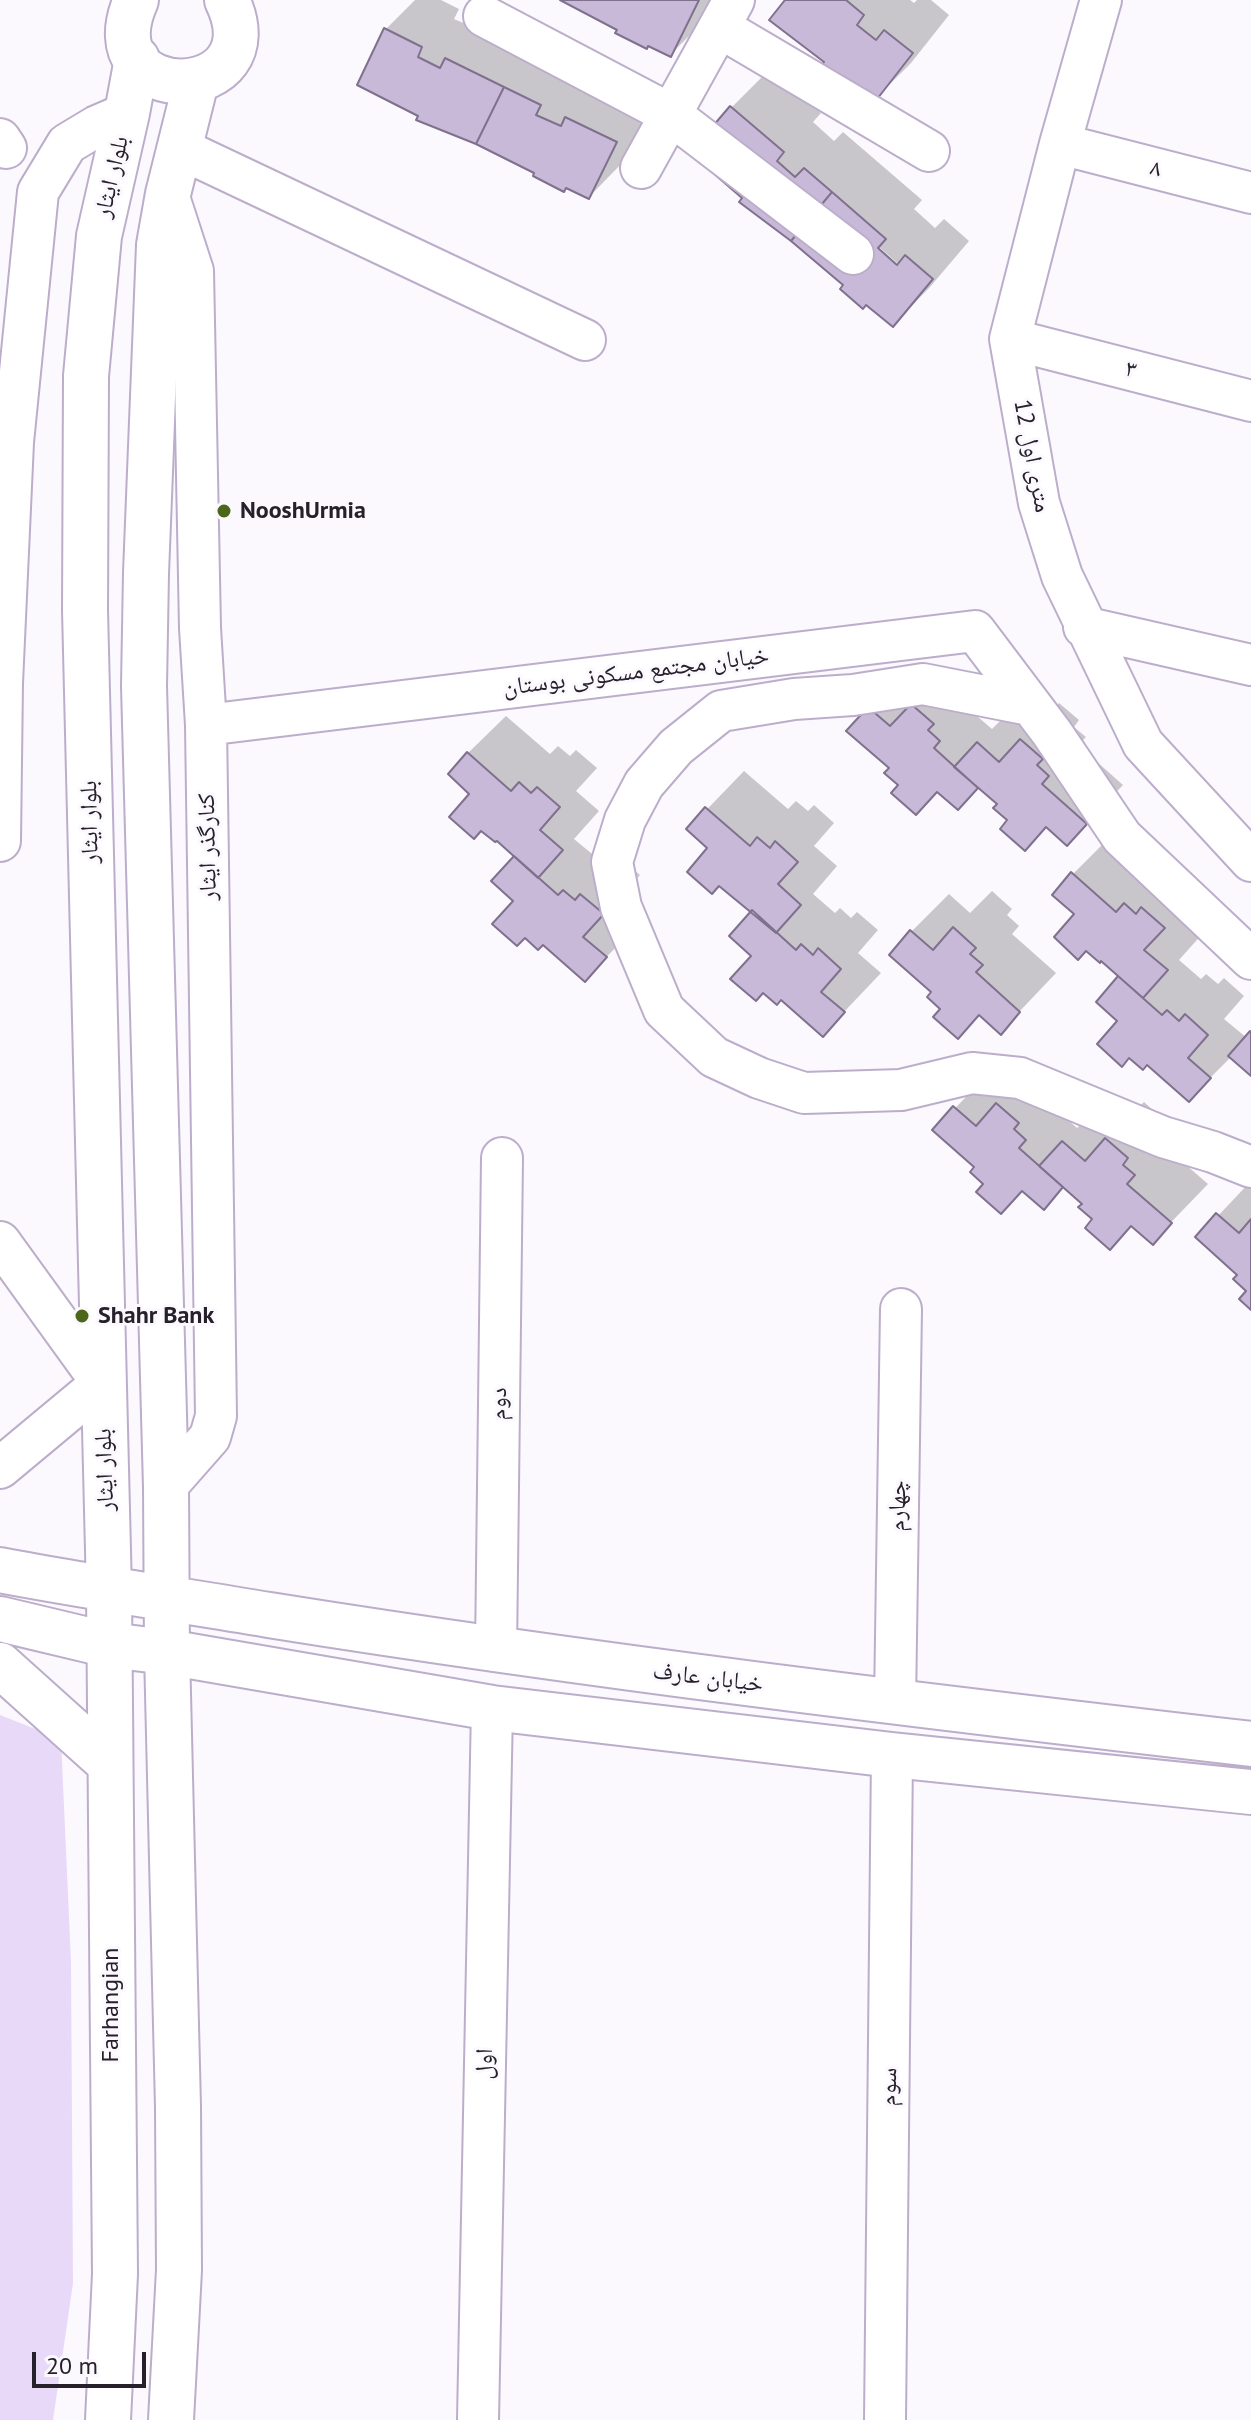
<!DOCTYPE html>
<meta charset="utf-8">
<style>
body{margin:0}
#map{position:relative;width:1251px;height:2420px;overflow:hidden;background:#fbf8fe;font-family:"PT Sans",sans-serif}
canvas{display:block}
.scale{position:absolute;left:32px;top:2352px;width:114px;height:36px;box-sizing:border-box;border:4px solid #26202b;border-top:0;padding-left:10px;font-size:24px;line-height:28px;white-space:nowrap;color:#26202b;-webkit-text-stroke:6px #fbf8fe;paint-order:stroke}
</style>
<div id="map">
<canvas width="1251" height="2420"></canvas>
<div class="scale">20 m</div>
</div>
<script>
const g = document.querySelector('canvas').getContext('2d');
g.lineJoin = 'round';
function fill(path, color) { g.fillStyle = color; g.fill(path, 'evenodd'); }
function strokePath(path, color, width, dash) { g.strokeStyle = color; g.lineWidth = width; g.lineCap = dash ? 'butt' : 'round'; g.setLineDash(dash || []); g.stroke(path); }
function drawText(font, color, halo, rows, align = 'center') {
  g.font = font + ' "PT Sans","Noto Naskh Arabic",sans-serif'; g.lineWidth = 6; g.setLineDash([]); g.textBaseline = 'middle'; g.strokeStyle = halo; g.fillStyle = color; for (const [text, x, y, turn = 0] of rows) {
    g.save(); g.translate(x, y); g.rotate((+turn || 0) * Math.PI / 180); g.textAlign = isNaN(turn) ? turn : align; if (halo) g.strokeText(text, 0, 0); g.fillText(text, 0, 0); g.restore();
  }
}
fill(new Path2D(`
 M0 1715 61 1739 71 1963 73 2283 53 2420H0Z`), '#e8d9f8');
fill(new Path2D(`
 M415 0H441L459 9 454 19 653 104 626 159 589 197 421 115 386 29Z
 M561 0H717L709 16 671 54Z
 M788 0H910L914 3 917 0H931L949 15 911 63 874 100 827 62Z
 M770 69 821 113 813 122 834 141 843 132 922 200 914 209 935 228 944 219 969 241 930 287 893 325 692 153 732 107ZM879 247 905 270 903 273 876 249Z
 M950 667 970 685V710L992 729 1016 705 1037 725 1059 703 1079 720 1074 727 1086 737 1078 745 1123 785 1067 843 1047 825 1010 820 1000 804 980 786 958 808 938 790 901 785 892 768 870 708 928 689Z
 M506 716 550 754 558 746 570 756 576 750 597 768 576 791 599 811 574 839 597 858H619L640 875 620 898 622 941 585 979 543 942 525 935 515 901 516 856 472 793 468 753Z
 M744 771 788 809 796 801 808 811 814 805 834 823 814 846 837 866 813 894 835 913 840 908 851 918 857 912 878 930 858 953 881 973 823 1034 754 910 710 848 688 829Z
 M1111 836 1204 932 1179 960 1201 979 1206 974 1218 984 1224 978 1244 996 1224 1019 1247 1038 1251 1033V1073L1232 1056 1189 1099 1147 1063 1120 1021 1098 1002 1121 976 1077 913 1073 874Z
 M992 891 1012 909 1007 915 1019 926 1012 934 1056 973 1000 1032 980 1014 958 1036 933 992 911 932 949 894 970 913Z
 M992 1070 1055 1109 1077 1128 1101 1105 1122 1123 1144 1102 1164 1120 1163 1145 1208 1184 1152 1242 1132 1225 1095 1219 1085 1204 1065 1186 1043 1207 1023 1189 986 1184 977 1167 934 1130Z
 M1251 1181V1307L1249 1291 1239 1275 1198 1237Z`), '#0003');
const building = new Path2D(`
 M560 0H699L671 57 648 46 647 49 615 33 617 30Z
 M785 0H846L864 15 857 25 876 40 884 30 913 53 874 103 821 66 824 62 769 20Z
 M384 28 422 47 418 57 440 68 445 58 504 87 476 144 416 120 418 116 357 85Z
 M504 87 541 105 536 115 561 126 565 117 617 142 589 199 566 188 564 192 533 176 534 173 476 144Z
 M730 106 784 152 777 161 795 177 804 168 832 192 791 241 739 202 742 198 690 153Z
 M832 192 886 239 878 248 897 265 905 255 933 279 893 327 866 305 863 309 840 289 843 285 791 241Z
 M911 704 934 724 928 730 940 741 934 748 978 788 958 810 937 792 916 815 891 793 898 785 884 773 889 768 846 731 868 707 890 726Z
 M1020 739 1043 759 1037 765 1049 776 1042 784 1087 824 1067 846 1046 827 1025 851 1000 829 1007 820 993 808 997 804 954 767 977 742 999 762Z
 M467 752 511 791 519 782 531 793 537 787 560 807 540 830 563 850 538 878 497 841 495 842 481 831 474 839 449 817 469 794 448 774Z
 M705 807 750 846 757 837 770 848 775 841 798 862 778 884 801 905 776 933 719 886 712 894 687 872 707 848 686 829Z
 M514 856 558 895 563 890 575 900 580 894 604 914 583 937 607 957 585 982 543 945 538 950 525 938 517 946 492 924 513 901 491 881Z
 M1071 872 1116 912 1124 903 1136 914 1141 907 1165 928 1144 950 1168 970 1143 998 1101 961 1100 963 1086 951 1078 960 1054 937 1074 914 1052 895Z
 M752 910 796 950 801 944 813 955 818 948 841 969 821 992 845 1012 823 1037 781 1000 777 1005 763 993 756 1001 730 979 751 956 729 936Z
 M953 927 976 948 970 954 983 965 976 972 1020 1012 1001 1035 979 1015 958 1039 933 1017 940 1009 927 997 931 992 889 955 910 930 933 950Z
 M1118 976 1162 1015 1167 1010 1179 1021 1185 1014 1208 1035 1188 1058 1211 1078 1189 1102 1147 1065 1143 1070 1129 1058 1122 1067 1097 1044 1117 1021 1096 1002Z
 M1250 1031 1251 1032V1076L1228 1056Z
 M996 1103 1019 1123 1014 1129 1026 1140 1019 1148 1063 1187 1044 1210 1022 1191 1001 1214 976 1192 983 1184 970 1172 974 1167 932 1130 953 1106 976 1126Z
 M1105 1138 1128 1158 1123 1165 1135 1175 1127 1184 1172 1223 1153 1245 1131 1226 1110 1250 1085 1228 1092 1219 1078 1207 1082 1204 1039 1166 1062 1141 1085 1161Z
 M1216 1213 1239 1233 1251 1219V1310L1239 1299 1246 1291 1233 1279 1237 1275 1195 1237Z`);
fill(building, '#c9b9d9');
strokePath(building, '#7f718d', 2);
const minor = new Path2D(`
 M1101 0 1060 144 1010 339 1039 503 1062 576 1143 744 1251 861
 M484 16 670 114 853 254
 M719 27 929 151
 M0 139 6 148
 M1060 144 1251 193
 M179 148 585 340
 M641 168 734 0
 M1010 339 1251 401
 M1084 627 1251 665
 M1030 705 923 684 853 695 794 699 721 711 676 747 644 784 625 820 612 862 621 907 664 1010 714 1057 759 1078 804 1093 901 1090 972 1073 1020 1078 1163 1137 1213 1152 1251 1167
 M206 725 975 631 1052 733 1122 837 1251 959
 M0 841 2 683 13 442 38 192 67 144 97 126 127 113
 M0 1242 102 1383 0 1468
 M166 1487 210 1437 216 1416 206 725 200 628 193 271 168 194
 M496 1651 502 1158
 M895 1703 901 1309
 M478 2420 492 1708
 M885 2420 892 1755`);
const major = new Path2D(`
 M136 0C87 111 278 106 227 0
 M0 1570C90 1587 179 1600 269 1615 595 1667 923 1706 1251 1744
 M0 1619 109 1645 167 1652 492 1708 892 1755 1251 1792
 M0 1665 109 1763
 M108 2420 115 2274 109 1591 85 610 86 376 99 236 127 113 137 59
 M171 2420 179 2270 178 2107 167 1652 166 1487 144 686 146 573 159 245 168 194 196 82`);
strokePath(minor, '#bcaecb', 44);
strokePath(major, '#bcaecb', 48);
strokePath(minor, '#fff', 40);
strokePath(major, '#fff', 44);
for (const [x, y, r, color] of [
 [224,511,8,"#4c671a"],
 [82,1316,8,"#4c671a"]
]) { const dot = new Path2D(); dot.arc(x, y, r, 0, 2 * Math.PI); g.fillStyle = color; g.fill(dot); strokePath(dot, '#fbf8fe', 3); }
drawText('24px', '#26202b', '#fbf8fe', [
 ["۸",1156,169,14],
 ["بلوار ایثار",112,177,-77],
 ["۳",1131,370,14],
 ["12 متری اول",1032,456,79],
 ["خیابان مجتمع مسکونی بوستان",636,672,-7],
 ["بلوار ایثار",90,822,-91],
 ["کنارگذر ایثار",208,847,-91],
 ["دوم",499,1404,-89],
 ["بلوار ایثار",105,1470,-92],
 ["چهارم",898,1506,-89],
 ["خیابان عارف",708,1678,7],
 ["Farhangian",111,2005,-90],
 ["اول",485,2064,-89],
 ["سوم",889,2087,-89]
]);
drawText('bold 24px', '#26202b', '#fbf8fe', [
 ["NooshUrmia",240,511],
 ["Shahr Bank",98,1316]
], 'left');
</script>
